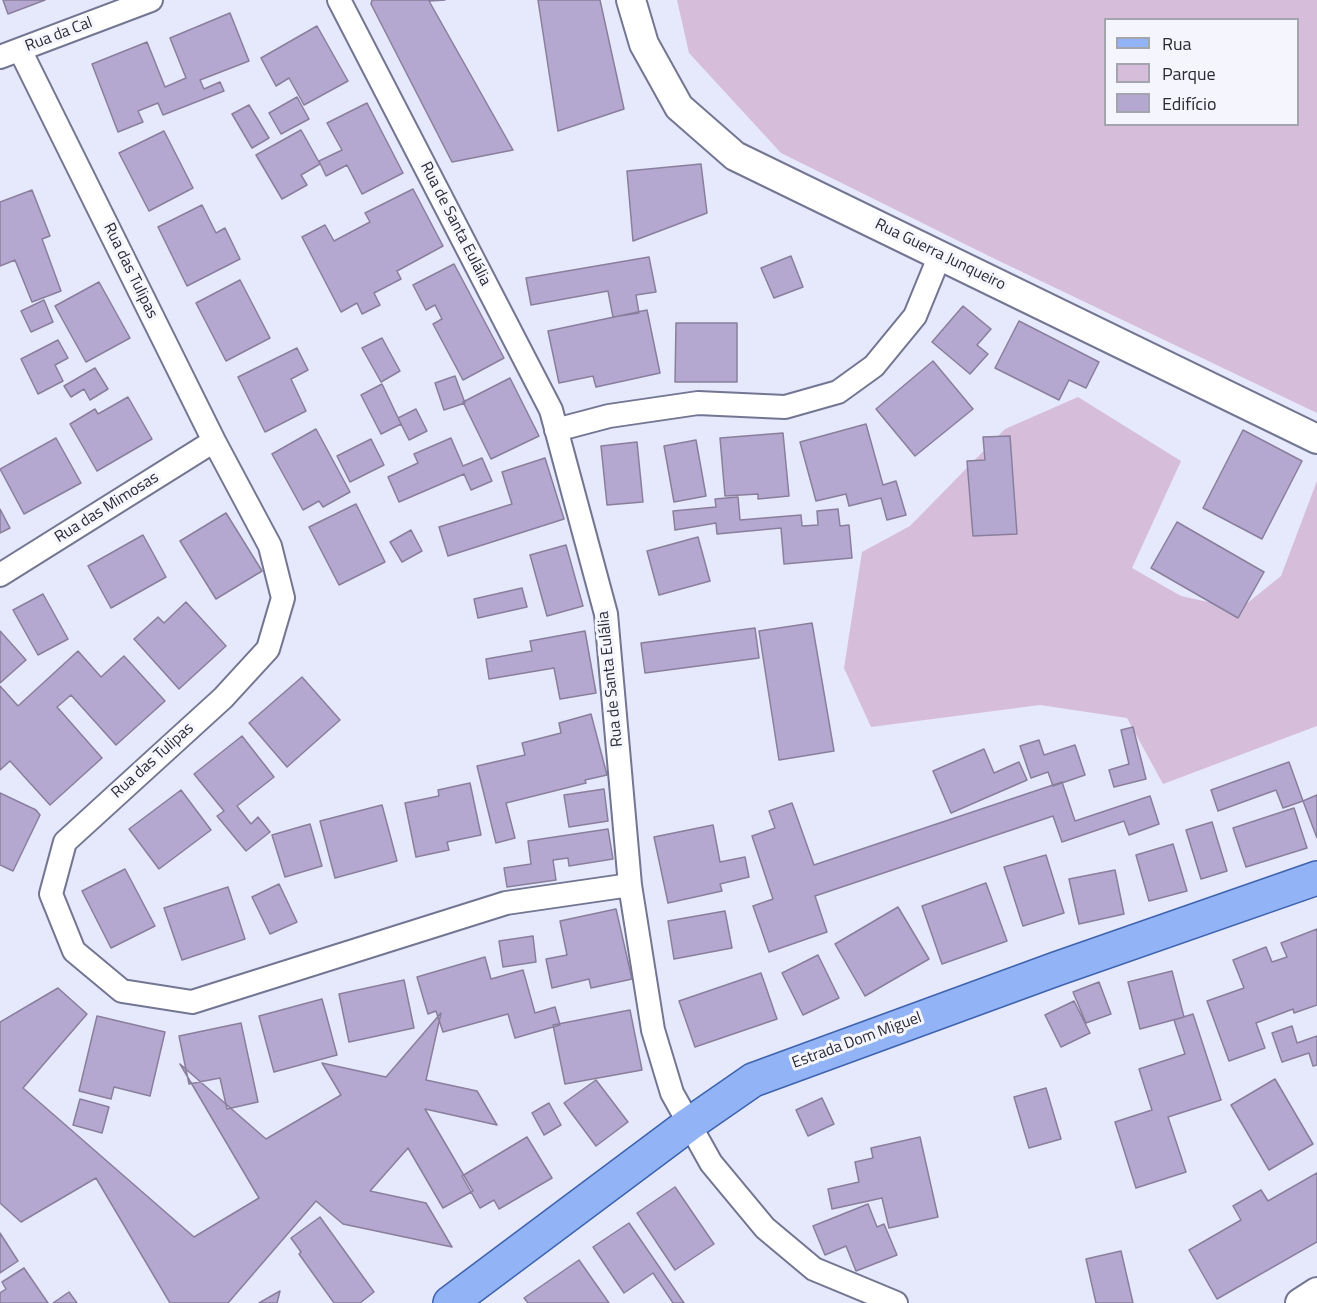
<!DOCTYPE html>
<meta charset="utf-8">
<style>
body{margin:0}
#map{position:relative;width:1317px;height:1303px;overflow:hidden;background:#e6e8fb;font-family:"Titillium Web",sans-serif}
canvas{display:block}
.legend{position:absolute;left:1104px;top:18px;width:195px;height:108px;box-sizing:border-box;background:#f5f6fd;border:2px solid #a3a4ad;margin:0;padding:8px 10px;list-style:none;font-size:18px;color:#292a36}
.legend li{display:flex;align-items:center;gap:12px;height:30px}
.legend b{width:30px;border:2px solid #a3a4ad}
</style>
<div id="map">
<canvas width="1317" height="1303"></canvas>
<ul class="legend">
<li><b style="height:8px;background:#92b3f5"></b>Rua</li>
<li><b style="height:16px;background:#d6bedb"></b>Parque</li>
<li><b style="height:16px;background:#b5a8d0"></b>Edifício</li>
</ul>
</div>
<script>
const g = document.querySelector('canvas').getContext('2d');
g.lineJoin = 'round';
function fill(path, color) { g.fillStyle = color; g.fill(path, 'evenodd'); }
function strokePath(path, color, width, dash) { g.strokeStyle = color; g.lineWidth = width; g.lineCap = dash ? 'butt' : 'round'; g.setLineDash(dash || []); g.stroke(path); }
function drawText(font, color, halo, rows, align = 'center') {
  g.font = font + ' "Titillium Web",sans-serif'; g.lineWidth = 6; g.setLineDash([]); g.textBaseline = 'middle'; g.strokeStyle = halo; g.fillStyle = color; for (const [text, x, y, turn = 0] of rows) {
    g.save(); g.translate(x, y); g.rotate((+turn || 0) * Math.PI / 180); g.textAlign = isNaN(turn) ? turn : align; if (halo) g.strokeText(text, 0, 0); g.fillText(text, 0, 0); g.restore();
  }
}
fill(new Path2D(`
 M677 0H1317V413L995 259 781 153 689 53ZM1106 20H1298V124H1106Z
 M1078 397 1181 461 1132 568 1181 596 1240 609 1281 576 1317 481V726L1163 784 1127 718 1040 705 871 727 844 668 862 552 910 526 1005 429Z`), '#d6bedb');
const building = new Path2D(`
 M3 0H45L8 14Z
 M372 0H445L429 1 513 150 452 162 371 4Z
 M538 0H600L624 109 558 131Z
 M230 13 249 61 200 80 204 89 220 82 224 91 163 115 158 103 138 111 143 122 118 132 92 64 147 42 165 87 186 78 170 38Z
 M317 26 348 81 304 105 289 78 276 86 261 58Z
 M297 97 309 119 281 134 269 113Z
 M367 103 403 173 362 194 347 165 326 176 319 161 342 150 327 123Z
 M249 105 269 138 252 148 232 114Z
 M301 130 320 164 301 175 307 185 282 199 256 155Z
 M164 131 193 188 149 211 119 153Z
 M701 164 707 213 633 241 627 171Z
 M413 189 443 246 397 271 401 279 374 293 380 305 362 314 357 303 341 312 302 237 325 225 334 241 370 222 365 213Z
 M32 190 50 236 42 239 61 291 32 302 15 260 0 266V202Z
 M202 205 216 233 225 228 240 259 187 286 158 227Z
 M791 256 803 287 774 298 761 268Z
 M649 257 656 292 636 295 639 313 613 317 608 291 531 305 526 278Z
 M454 264 504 358 463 380 433 324 442 319 435 305 426 310 413 285Z
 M240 280 270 338 226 361 196 303Z
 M99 282 130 338 86 362 55 306Z
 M44 300 53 322 31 332 21 311Z
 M963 306 991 329 977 345 988 354 970 374 932 342Z
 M647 310 660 373 596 387 593 376 559 383 548 331Z
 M1019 321 1099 362 1086 388 1069 380 1059 400 995 368Z
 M676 323H737V382H675Z
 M382 338 400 371 381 382 362 348Z
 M58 340 68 358 55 365 63 381 38 394 21 359Z
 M297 348 308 370 291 379 306 411 265 432 238 377Z
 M933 361 973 409 915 456 876 409Z
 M95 368 108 389 90 400 84 389 71 397 64 386Z
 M455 376 465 403 444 410 435 383Z
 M510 378 539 436 491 459 463 402Z
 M382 384 401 424 381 434 361 395Z
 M128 397 152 439 97 471 70 424 95 409 98 414Z
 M416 409 427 431 409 440 398 418Z
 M866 424 883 485 896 481 906 515 887 520 881 498 849 506 846 494 816 501 800 442Z
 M316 429 350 492 323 507 319 501 303 510 272 454Z
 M1243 430 1302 461 1262 539 1203 508Z
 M783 433 789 496 758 499V494L725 496 720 438Z
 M1010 436 1017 534 973 536 967 461 985 460 983 437Z
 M56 438 81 483 24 514 0 469Z
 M451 438 463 466 482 458 492 481 471 490 464 474 399 502 388 477 418 463 414 454Z
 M371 439 384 465 350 482 337 456Z
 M696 440 706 496 674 502 664 446Z
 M637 442 643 502 607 505 601 446Z
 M545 458 564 519 448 556 439 527 512 504 502 472Z
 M738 497 740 520 801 515 802 526 818 525 817 511 838 509 840 526 849 525 852 558 784 564 781 528 717 534 716 523 675 530 673 511 716 507 715 499Z
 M356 504 385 562 339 585 309 527Z
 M0 509 10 528 0 533Z
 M226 513 262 571 216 599 180 541Z
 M1177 522 1264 572 1238 618 1151 568Z
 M411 530 422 551 402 562 390 542Z
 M143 535 166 577 111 608 88 566Z
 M698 537 710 581 659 595 647 551Z
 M566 545 583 606 547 616 530 555Z
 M522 588 527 607 478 618 474 599Z
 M43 594 68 639 38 655 13 610Z
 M186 602 226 646 179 689 134 639 158 617 164 623Z
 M812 623 834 751 779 760 759 631Z
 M755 628 759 658 645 673 641 643Z
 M0 631 26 660 0 683Z
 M585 631 596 693 560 699 554 668 489 679 486 659 532 651 530 641Z
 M78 651 101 677 124 656 165 701 116 745 71 695 57 707 102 758 50 805 10 761 0 770V686L18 706Z
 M302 677 340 720 287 767 249 723Z
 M591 714 607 775 585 780 586 783 506 803 515 838 496 843 477 766 525 755 522 743 561 733 559 723Z
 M1133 727 1146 779 1114 787 1109 770 1129 764 1121 730Z
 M242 736 274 777 237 806 251 824 258 817 270 832 246 851 217 816 224 811 194 774Z
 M1039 740 1044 755 1075 745 1085 775 1053 786 1048 772 1031 778 1020 746Z
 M984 749 994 773 1019 762 1027 780 951 813 933 771Z
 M1289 762 1303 801 1283 808 1276 790 1218 811 1211 790Z
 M1062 782 1075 821 1150 796 1159 824 1129 835 1124 821 1062 842 1053 816 815 896 827 932 769 952 753 906 773 899 752 836 775 828 769 811 792 803 814 865Z
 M470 783 481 835 447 842 449 850 416 857 405 803 439 796 438 790Z
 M604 789 608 821 569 827 564 795Z
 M181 790 211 830 159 869 129 829Z
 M0 793 36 810 40 815 13 871 0 865Z
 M1317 795V838L1303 801Z
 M382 805 397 861 335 878 320 821Z
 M1294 808 1307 848 1246 867 1233 828Z
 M1212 822 1227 871 1201 879 1186 830Z
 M310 824 322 866 285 877 272 835Z
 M713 825 720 862 745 857 749 877 720 884 722 891 668 903 654 837Z
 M608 829 613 859 569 866 568 858 553 860 556 880 507 887 504 868 531 864 528 841Z
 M1173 844 1187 891 1149 901 1136 855Z
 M1046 855 1064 913 1023 926 1004 867Z
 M125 869 155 926 111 948 82 891Z
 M1115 870 1124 914 1079 924 1069 879Z
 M986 883 1007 941 942 964 922 906Z
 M279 884 297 922 270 934 252 897Z
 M228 887 245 939 182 960 164 908Z
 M898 907 929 959 865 996 835 944Z
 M616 909 632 979 591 988 589 979 552 988 546 959 567 955 560 921Z
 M725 911 732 948 674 959 668 921Z
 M1317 929V1005L1294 1013 1293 1009 1256 1023 1265 1048 1229 1061 1207 1001 1244 988 1233 960 1266 947 1272 962 1287 957 1281 943Z
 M533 936 536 962 503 967 499 941Z
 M818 955 839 998 803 1015 782 973Z
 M485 957 491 979 523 970 535 1013 555 1007 560 1025 515 1038 508 1014 443 1032 436 1011 428 1014 417 977Z
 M1172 971 1184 1017 1140 1029 1128 982Z
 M761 973 777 1019 695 1047 679 1001Z
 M404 980 414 1028 349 1042 339 994Z
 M1099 982 1111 1014 1086 1023 1073 992Z
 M58 988 87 1014 23 1088 194 1237 259 1198 180 1064 266 1139 341 1095 322 1063 386 1077 441 1013 426 1080 477 1091 497 1125 425 1109 473 1191 443 1208 408 1148 370 1191 426 1203 452 1247 343 1224 316 1201 228 1303H170L96 1178 21 1222 0 1203V1022Z
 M322 999 337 1055 274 1072 259 1016Z
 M1074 1001 1090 1033 1061 1047 1045 1015Z
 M630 1010 642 1070 565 1084 553 1025Z
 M1193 1014 1221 1100 1168 1117 1186 1172 1136 1188 1115 1122 1152 1110 1139 1069 1185 1054 1174 1020Z
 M97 1016 165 1032 150 1096 114 1087 111 1099 79 1091Z
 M241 1023 258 1102 227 1109 220 1078 189 1084 179 1036Z
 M1292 1026 1297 1043 1317 1036V1065L1313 1066 1309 1053 1282 1062 1272 1033Z
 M1275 1079 1313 1144 1269 1170 1231 1105Z
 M596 1080 628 1122 596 1146 564 1103Z
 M1046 1088 1061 1139 1029 1148 1014 1097Z
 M822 1098 834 1124 808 1136 796 1110Z
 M80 1099 109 1107 102 1133 73 1125Z
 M549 1103 561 1125 544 1135 532 1113Z
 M527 1137 552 1178 499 1209 494 1200 480 1208 462 1176Z
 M920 1137 938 1217 889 1228 882 1198 832 1209 828 1189 859 1182 855 1162 873 1158 871 1148Z
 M1317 1173V1242L1217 1299 1189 1250 1241 1220 1233 1206 1261 1190 1268 1201Z
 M675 1187 714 1244 675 1270 637 1213Z
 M868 1204 877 1227 884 1224 897 1255 856 1271 846 1246 825 1255 813 1226Z
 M320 1217 374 1292 360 1303H334L299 1254 301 1252 291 1238Z
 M629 1223 684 1303H673L653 1273 624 1293 593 1247Z
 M0 1233 18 1261 0 1273Z
 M1121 1251 1133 1303H1096L1086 1259Z
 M579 1260 609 1303H528L524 1298Z
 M24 1268 48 1303H0V1293L6 1289 2 1282Z
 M280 1291 277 1303H259Z
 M69 1292 77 1303H53Z`);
fill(building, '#b5a8d0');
strokePath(building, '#897f9c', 1.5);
const minor = new Path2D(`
 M339 0 551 410 606 614 630 885 653 1030 672 1093 711 1163 765 1228 814 1269 896 1303
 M20 50 214 441 270 546 283 598 268 649 223 698 65 842 51 894 74 951 122 991 192 1002 506 903 630 885
 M0 57 151 0
 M556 430 609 416 698 403 785 407 838 392 874 366 915 316 940 255
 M0 575 214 441`);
const tertiary = new Path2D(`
 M631 0 644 44 679 107 735 156 1317 439
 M1300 1303 1317 1292`);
const primary = new Path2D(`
 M450 1303 688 1125 753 1080 1056 969 1317 878`);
strokePath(minor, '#737692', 26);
strokePath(tertiary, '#737692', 32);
strokePath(primary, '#3e63ae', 36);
strokePath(minor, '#fff', 22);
strokePath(tertiary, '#fff', 28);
strokePath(primary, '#92b3f5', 33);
drawText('16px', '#292a36', '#f5f6fd', [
 ["Rua da Cal",59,35,-21],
 ["Rua de Santa Eulália",455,224,63],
 ["Rua Guerra Junqueiro",940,255,26],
 ["Rua das Tulipas",130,271,64],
 ["Rua das Mimosas",107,508,-32],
 ["Rua de Santa Eulália",611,679,-96],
 ["Rua das Tulipas",153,761,-42],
 ["Estrada Dom Miguel",857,1041,-20]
]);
</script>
